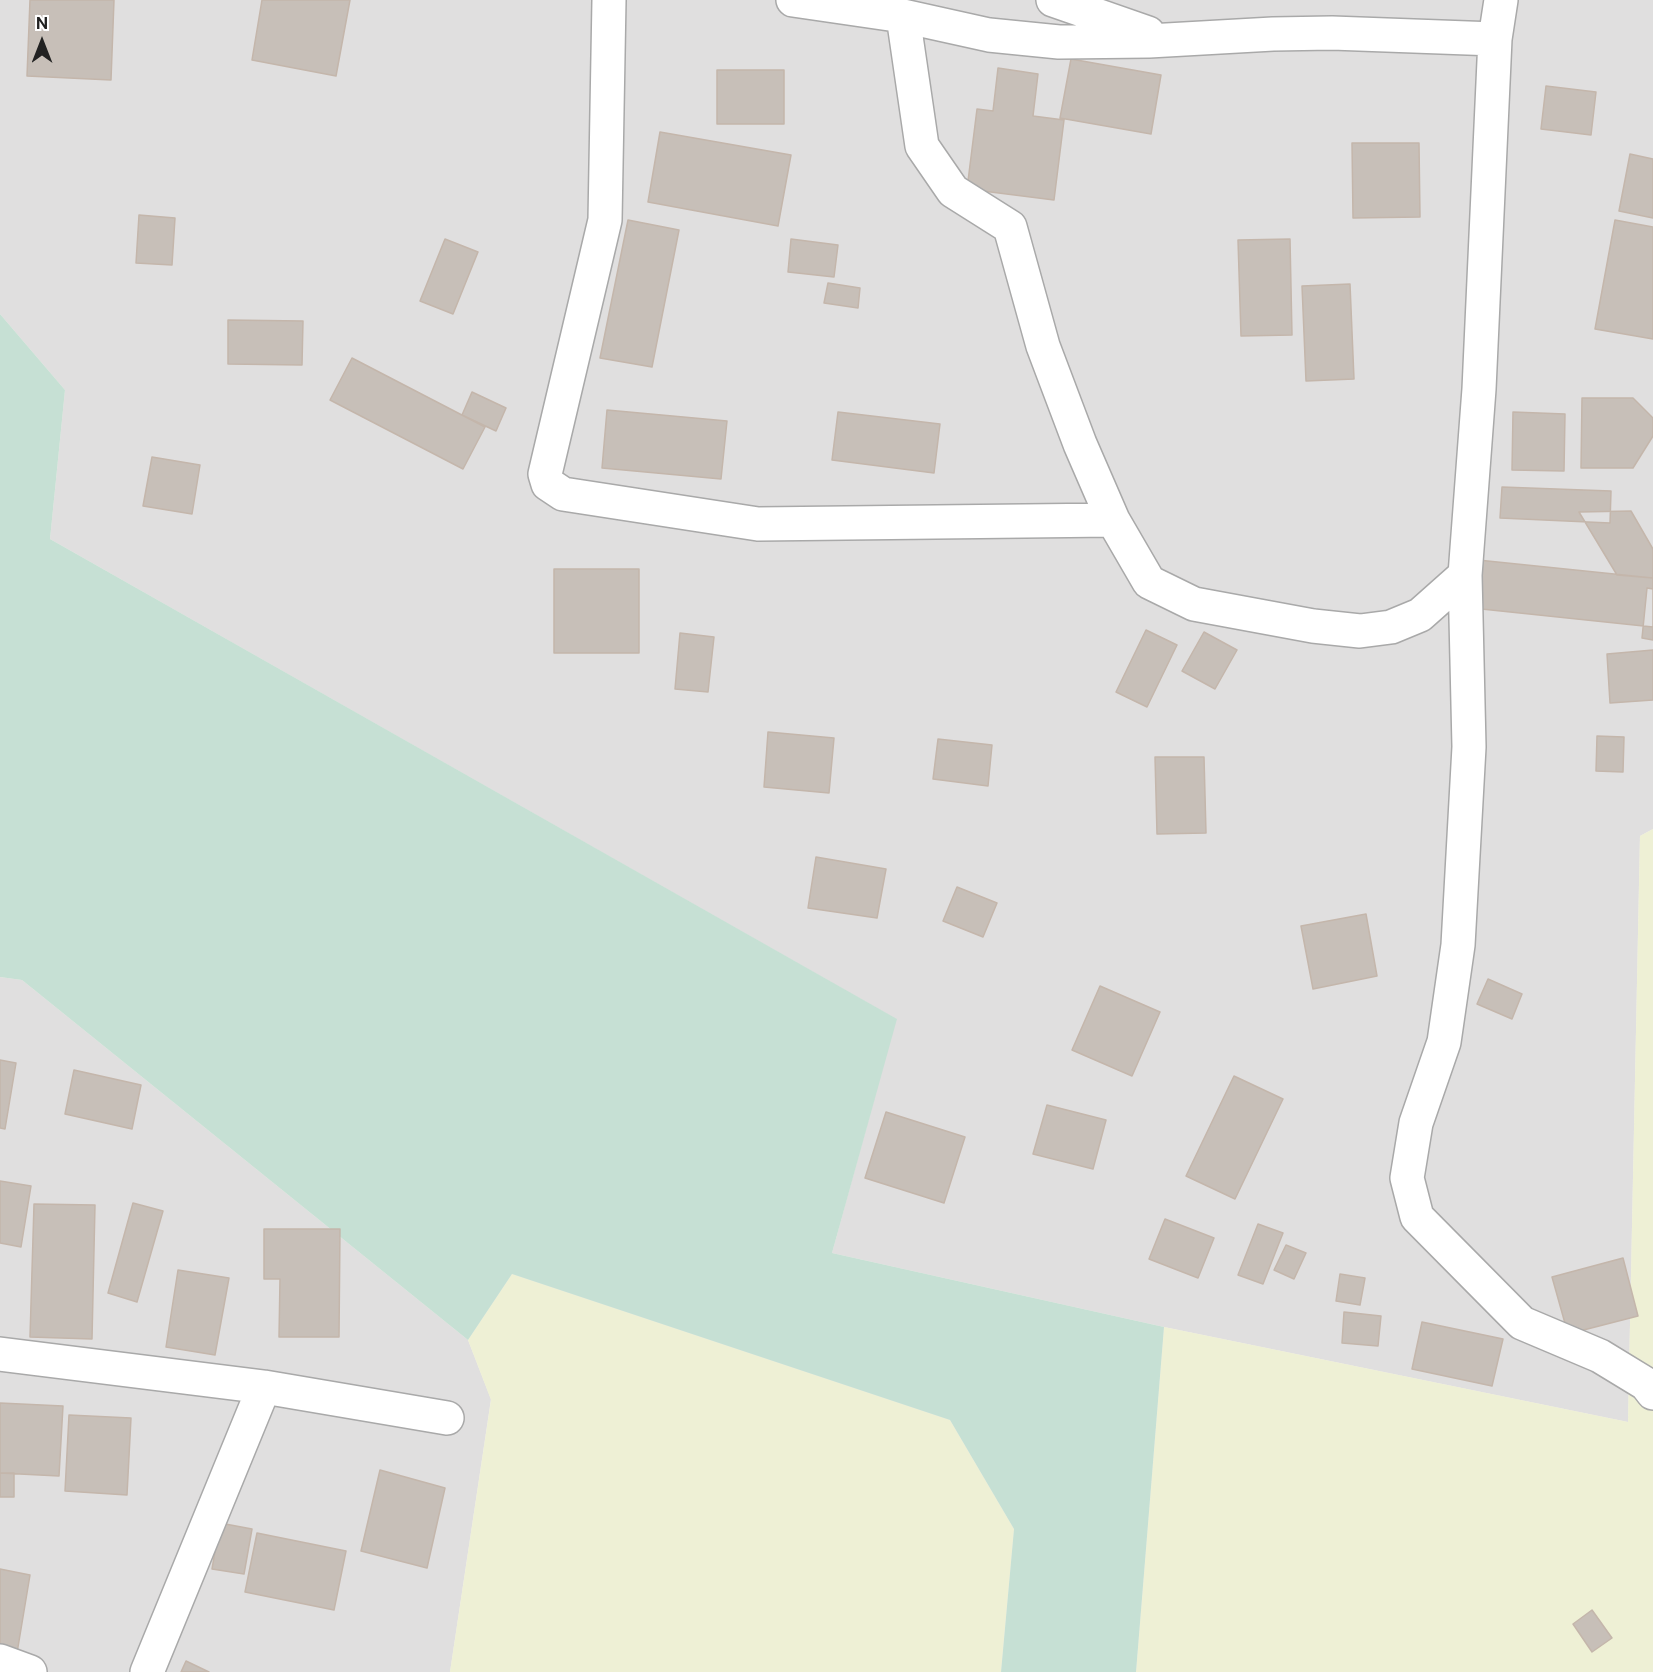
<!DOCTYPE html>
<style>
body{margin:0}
#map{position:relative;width:1653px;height:1672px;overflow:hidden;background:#f2efe9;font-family:"Public Sans",sans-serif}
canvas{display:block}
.north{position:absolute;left:12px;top:12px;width:60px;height:60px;-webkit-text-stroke:4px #fff;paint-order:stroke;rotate:0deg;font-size:16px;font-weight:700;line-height:24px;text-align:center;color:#222}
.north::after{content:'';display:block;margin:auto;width:21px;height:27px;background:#222;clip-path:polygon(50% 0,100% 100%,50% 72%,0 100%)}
</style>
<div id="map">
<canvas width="1653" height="1672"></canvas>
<div class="north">N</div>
</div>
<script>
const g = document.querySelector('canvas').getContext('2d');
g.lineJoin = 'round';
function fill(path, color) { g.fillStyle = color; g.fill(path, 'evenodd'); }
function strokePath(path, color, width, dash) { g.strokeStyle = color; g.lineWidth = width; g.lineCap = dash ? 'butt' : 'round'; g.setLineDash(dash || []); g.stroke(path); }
fill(new Path2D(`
 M0 0H1653V829L1640 836 1628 1422 1164 1327 832 1253 896 1019 50 539 65 390 0 314Z
 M0 977 22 980 468 1340 491 1399 450 1672H0Z`), '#e0dfdf');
fill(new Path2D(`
 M1653 829V1672H1136L1164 1327 1628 1422 1640 836Z
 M512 1274 950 1420 1014 1529 1001 1672H450L491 1400 468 1340Z`), '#eef0d5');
fill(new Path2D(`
 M0 314 65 390 50 539 897 1019 832 1253 1164 1327 1136 1672H1001L1014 1529 950 1420 512 1274 468 1340 22 980 0 977Z`), '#c6e0d4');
const building = new Path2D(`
 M30 0H114L111 80 27 76Z
 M262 0H350L336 76 252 60Z
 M1071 59 1161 75 1151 134 1060 118Z
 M998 68 1038 74 1033 116 1064 120 1054 200 967 189 977 109 993 111Z
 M717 70H784V124H717Z
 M1546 86 1596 92 1591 135 1541 129Z
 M660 132 791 155 778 226 648 202Z
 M1352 143H1419L1420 217 1353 218Z
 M1630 154 1653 159V218L1619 211Z
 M139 215 175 218 172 265 136 263Z
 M628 220 679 230 652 367 600 358Z
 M1615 220 1653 227V339L1595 329Z
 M445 239 478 252 453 314 420 301Z
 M791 239 838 245 834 277 788 272Z
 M1290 239 1292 335 1241 336 1238 240Z
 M828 283 860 288 858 308 824 303Z
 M1350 284 1354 379 1306 381 1302 286Z
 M228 320 303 321 302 365 228 364Z
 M352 358 485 427 463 469 330 400Z
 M472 392 506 408 496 431 462 415Z
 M1582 398H1633L1653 418V436L1633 468H1581Z
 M607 410 727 421 721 479 602 468Z
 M838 412 940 424 934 473 832 460Z
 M1513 412 1565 414 1564 471 1512 470Z
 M152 457 200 465 192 514 143 506Z
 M1502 487 1611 491 1610 523 1500 518Z
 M1631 511 1653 549V578L1617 575 1579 512Z
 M1478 560 1653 578V627L1472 608Z
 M554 569H639V653H554Z
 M1647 588 1653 589V640L1642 638Z
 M1146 630 1177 645 1147 707 1116 692Z
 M1204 632 1237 650 1215 689 1182 671Z
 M680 633 714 637 708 692 675 689Z
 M1653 650V700L1610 703 1607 654Z
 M768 732 834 738 829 793 764 787Z
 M1597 736 1624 737 1623 772 1596 771Z
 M938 739 992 745 988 786 933 779Z
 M1155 757H1204L1206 833 1157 834Z
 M816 857 886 869 877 918 808 908Z
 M957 887 997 903 983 937 943 921Z
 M1366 914 1377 976 1313 989 1301 926Z
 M1488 979 1522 994 1512 1019 1477 1004Z
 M1100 986 1160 1012 1132 1076 1072 1050Z
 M0 1060 16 1063 5 1129 0 1128Z
 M74 1070 141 1085 132 1129 65 1114Z
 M1234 1076 1283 1099 1235 1199 1186 1176Z
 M1047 1105 1106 1120 1093 1169 1033 1154Z
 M886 1112 965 1137 944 1203 865 1178Z
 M0 1181 31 1186 21 1247 0 1243Z
 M133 1203 163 1211 137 1302 108 1293Z
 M34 1204 95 1205 92 1339 30 1337Z
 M1165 1219 1214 1238 1198 1278 1149 1259Z
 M1258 1224 1283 1233 1263 1284 1238 1275Z
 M264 1229H340L339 1337H279L280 1279H264Z
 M1286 1245 1306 1253 1294 1279 1274 1270Z
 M1623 1258 1638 1316 1568 1334 1552 1277Z
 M178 1270 229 1278 215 1355 166 1347Z
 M1340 1274 1365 1278 1360 1305 1336 1301Z
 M1344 1312 1381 1316 1378 1346 1342 1343Z
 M1422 1322 1503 1339 1492 1386 1412 1369Z
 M0 1403 63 1406 59 1476 0 1473Z
 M69 1415 131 1418 127 1495 65 1491Z
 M380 1470 445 1488 427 1568 361 1551Z
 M0 1473H14V1497H0Z
 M220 1523 252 1529 244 1574 212 1569Z
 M257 1533 346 1551 334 1610 245 1592Z
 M0 1569 30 1575 17 1653 0 1649Z
 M1592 1610 1612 1638 1592 1652 1573 1624Z
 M186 1661 209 1672H181Z`);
fill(building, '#c7bfb8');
strokePath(building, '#c4b6ab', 1.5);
const minor = new Path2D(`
 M609 0 605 220 545 474 548 484 563 494 758 524 1113 520
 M793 0 903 16 989 35 1059 42 1149 41 1273 34 1332 33 1495 39
 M1053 0 1148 33
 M1501 0 1495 39 1479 389 1465 575 1469 747 1458 945 1444 1042 1416 1123 1407 1178 1417 1217 1522 1323 1600 1356 1646 1384 1653 1393
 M903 16 922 146 953 191 1010 227 1043 346 1080 444 1113 520 1149 582 1194 604 1313 626 1360 631 1391 627 1420 615 1465 575
 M0 1354 264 1387 447 1418
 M0 1661 30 1672
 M147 1672 264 1387`);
strokePath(minor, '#a9a9a9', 36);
strokePath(minor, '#fff', 33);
</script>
